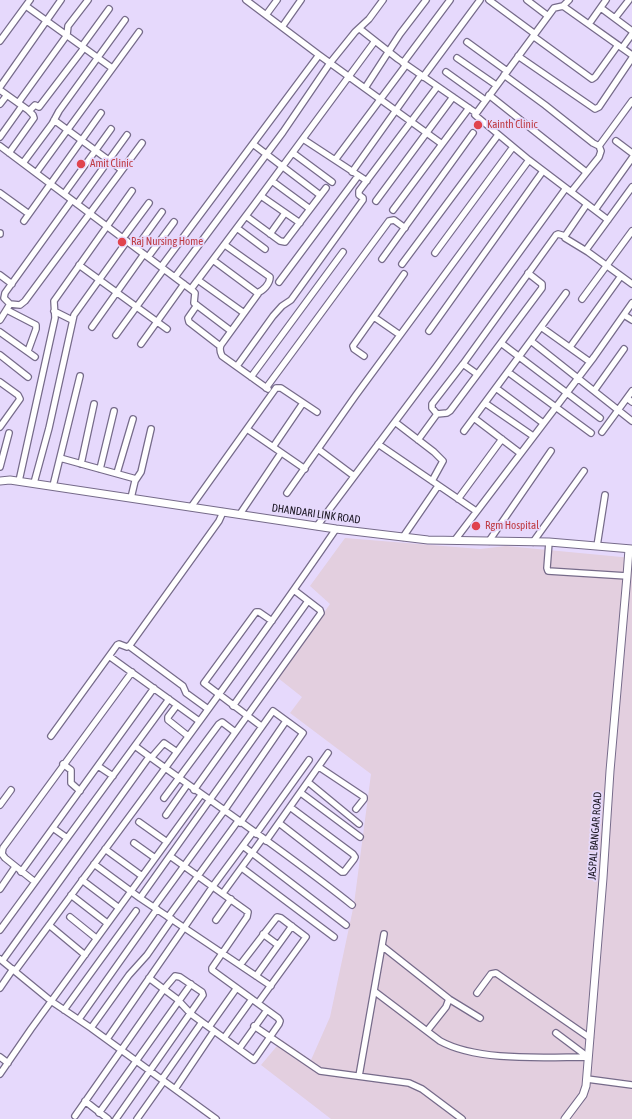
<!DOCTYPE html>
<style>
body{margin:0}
canvas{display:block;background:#e6d9fc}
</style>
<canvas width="632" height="1119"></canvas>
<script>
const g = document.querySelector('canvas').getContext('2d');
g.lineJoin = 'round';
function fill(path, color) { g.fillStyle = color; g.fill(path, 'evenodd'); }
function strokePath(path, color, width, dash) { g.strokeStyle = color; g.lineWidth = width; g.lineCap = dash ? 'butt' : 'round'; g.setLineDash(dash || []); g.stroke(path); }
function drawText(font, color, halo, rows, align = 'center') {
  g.font = font + ' "Asap Condensed",sans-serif'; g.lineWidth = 3.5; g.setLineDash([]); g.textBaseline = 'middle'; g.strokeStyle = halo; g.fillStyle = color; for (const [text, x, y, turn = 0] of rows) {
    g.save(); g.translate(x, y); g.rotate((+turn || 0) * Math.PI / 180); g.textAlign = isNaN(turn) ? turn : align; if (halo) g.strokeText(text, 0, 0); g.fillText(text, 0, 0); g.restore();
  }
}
fill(new Path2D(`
 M345 538 480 549 506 546 632 558V1119H331L261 1065 282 1040 311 1060 330 1017 354 904 371 774 290 713 302 697 278 678 330 604 310 586Z`), '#e3cfdf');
const minor = new Path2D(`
 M246 0 319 55 442 144
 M489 0 535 34
 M527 0 548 16
 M569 0 563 6 554 8 475 115 529 160 608 220
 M26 6 112 68
 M563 6 632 55
 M601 8 632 31
 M266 15 277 0
 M615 18 629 0
 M589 24 606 0
 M282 27 301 0
 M360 29 398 59 476 113
 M533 36 592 79 595 77 618 45
 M0 41 30 0
 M467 42 507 71
 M82 46 109 9
 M622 48 632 34
 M518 56 595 109 599 107 632 58
 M457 58 496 85
 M403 63 450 0
 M446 72 485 100
 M504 75 545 105 593 143 599 146 632 101
 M423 77 480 0
 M0 87 61 0
 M365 88 400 34 426 0
 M0 90 28 110H30L35 105 39 107 84 48
 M489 95 586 172
 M18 103 67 35 68 26 88 0
 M0 104 7 95
 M54 120 122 170
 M0 137 22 106
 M303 139 335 160 406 65
 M616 141 632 153
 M253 144 320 195
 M0 146 193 291 195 293 194 303 231 331
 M9 153 34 118 33 115 28 110
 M293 153 332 182
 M335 160 367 181
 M23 163 52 124 59 111 125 20
 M352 172 421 75
 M36 173 139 32
 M272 181 310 209
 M571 192 599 157 601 151 599 146
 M0 193 29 214
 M64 194 111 129
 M261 196 300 223
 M376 201 453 97
 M77 204 127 135
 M587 204 565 236V238L588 252 632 284
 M393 210 469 108
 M595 210 632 158
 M246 216 280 241 285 242 326 188
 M24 221 101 113
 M237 228 265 249
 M0 233V234
 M270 234 285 213
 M123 238 149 203
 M225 245 270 277C270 284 263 291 257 293
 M136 248 162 212
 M586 250 632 187
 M435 253 513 147
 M148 257 174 222
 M382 259 473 133
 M213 260 256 292 258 294 221 345C219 349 220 352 222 356L268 389
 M402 264 498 135
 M79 265 167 329
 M161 267 319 55
 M0 275 12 284
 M175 277 283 132 330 63 355 32 369 19 383 0
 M198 280 244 313
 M279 282 358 176
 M191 289 254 205 375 41
 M582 299 632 231
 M10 304 20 305 25 301 142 143
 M197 305 188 318 189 322 220 346
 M7 310 36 325V329L28 351
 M54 311 72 320
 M624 315 632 320
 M374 317 400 335
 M0 320 10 304 4 298 5 293 72 200
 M92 327 144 254
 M541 327 590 362
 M429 331 543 171
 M0 332 35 357
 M116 335 164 269
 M531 341 632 421
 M501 343 600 418
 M141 344 184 284
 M570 347 621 276
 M0 355 28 377
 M364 356 354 349 353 346 404 274
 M463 364 477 374
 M237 366 273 316 282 306 291 300 363 200V198L359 195V191L437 87
 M508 372 591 433
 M251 377 343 252
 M0 382 18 395 20 399 0 427
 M266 388 389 221 394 220 405 228
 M496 388 543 423
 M594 391 624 349
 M627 398 632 402
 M485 403 533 436
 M437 414 432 408V404L463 364 556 235 558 234 565 236
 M474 418 520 453
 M395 422 434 452 443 461 432 481
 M247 429 305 469
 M464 431 566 293
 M602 432 632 391
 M418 440 437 414 447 413 450 411 542 288V284L528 273
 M378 444 476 511
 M273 447 303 403
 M318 449 354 476
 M60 458 136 479
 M81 464 94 404
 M0 467 9 433
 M100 469 114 411
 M117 473 133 419
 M19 481 55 318 54 301 132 191
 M34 483 49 428 74 315 127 241
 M53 486 80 376
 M287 493 356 395 529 160
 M131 498 135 481 141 472 151 429
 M458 499 502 439
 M191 507 276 388H281L317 412
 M240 514 281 453
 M317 526 436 367 566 188
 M403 537 438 486
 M455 540 594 357 632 303
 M489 541 551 451
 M533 542 584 471
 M549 542 547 568 548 571 627 576
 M597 546 605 495
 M129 646 183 686 186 693 208 709
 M109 656 199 721
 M177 705 168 717V720L188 736
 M233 706 308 601
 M261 726 204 683 256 612H259L272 621
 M51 736 117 645 119 644 127 647 130 645 219 521 223 512
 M135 746C207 799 282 849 352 905
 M151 758 164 743 177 752
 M63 764 71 770V783L80 791
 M98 766 113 776
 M319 767 364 797V799L356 809
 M308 782 359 824
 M194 790 321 613 320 610 294 590
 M301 793 360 837
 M164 798 219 724 222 722 235 732
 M0 805 11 790
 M166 815 187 785
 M139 822 167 842
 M279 823 342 872H344L354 859 355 857 353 854 290 807
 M53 828 67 838
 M256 834 309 760
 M266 841 328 753
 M134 843 155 858
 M243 846 346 925
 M105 849 142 876
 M94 864 140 898 271 986
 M242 868 334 937
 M21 872 154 688
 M82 880 119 908
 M35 882 5 858 2 854 3 848 132 672
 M0 889 15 867
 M223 893 263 838
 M71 895 107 923
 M140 898 273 711 303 733 240 823
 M154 907 224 811 286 721
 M70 917 96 938
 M168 917 238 821
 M216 920 231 899
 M49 925 85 955
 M0 930 169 699
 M263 934 278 945
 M382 946 449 999 446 1007 427 1031
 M0 959 51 1001 91 1028 216 1119
 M3 960 149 757
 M240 965 277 917 281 918 306 937 258 1003
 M15 971C123 825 233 679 336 529
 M256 976 292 926
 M149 978 177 999 191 1014 254 1060 279 1024 280 1021 278 1018 212 970V968L247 917 248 912 170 856
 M0 988 13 969
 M374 991 440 1041C478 1062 545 1057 588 1057
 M477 993 491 974 496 973 590 1038
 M449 999 480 1018
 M64 1010 136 911
 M79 1019 157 909
 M254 1026 320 1071 409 1083 422 1089 462 1119
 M209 1027 236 989
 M91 1028 129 975 147 955 172 919
 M556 1033 588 1057
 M224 1038 252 999
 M107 1039 213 886 253 832
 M239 1049 267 1010
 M0 1057 8 1063
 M0 1074 31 1029 201 795
 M359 1076 384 934
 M162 1079 202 1022
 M587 1079 632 1085
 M175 1089 214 1031
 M85 1101 108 1119
 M99 1113 191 984
 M75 1116 164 989 175 976 180 977 202 992 203 995 116 1119
 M137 1119 164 1081`);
const tertiary = new Path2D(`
 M0 481 10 480 336 529 428 540 549 542 632 549
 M565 1119 583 1095 586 1086 603 878 610 771 627 576 629 549`);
strokePath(minor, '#766b8a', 8);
strokePath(tertiary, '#766b8a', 9);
strokePath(minor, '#fff', 5.5);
strokePath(tertiary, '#fff', 7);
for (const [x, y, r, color] of [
 [478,125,5,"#e0444e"],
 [81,164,5,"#e0444e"],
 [122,242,5,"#e0444e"],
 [476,526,5,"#e0444e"]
]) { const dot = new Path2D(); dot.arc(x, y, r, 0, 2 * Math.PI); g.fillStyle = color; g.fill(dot); strokePath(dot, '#e6d9fc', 1.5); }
drawText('11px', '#be3a42', '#e6d9fc', [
 ["Kainth Clinic",487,125],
 ["Amit Clinic",90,164],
 ["Raj Nursing Home",131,242],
 ["Rgm Hospital",485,526]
], 'left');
drawText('11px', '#191521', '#e6d9fc', [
 ["DHANDARI LINK ROAD",316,514,8],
 ["JASPAL BANGAR ROAD",595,836,-86]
]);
</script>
